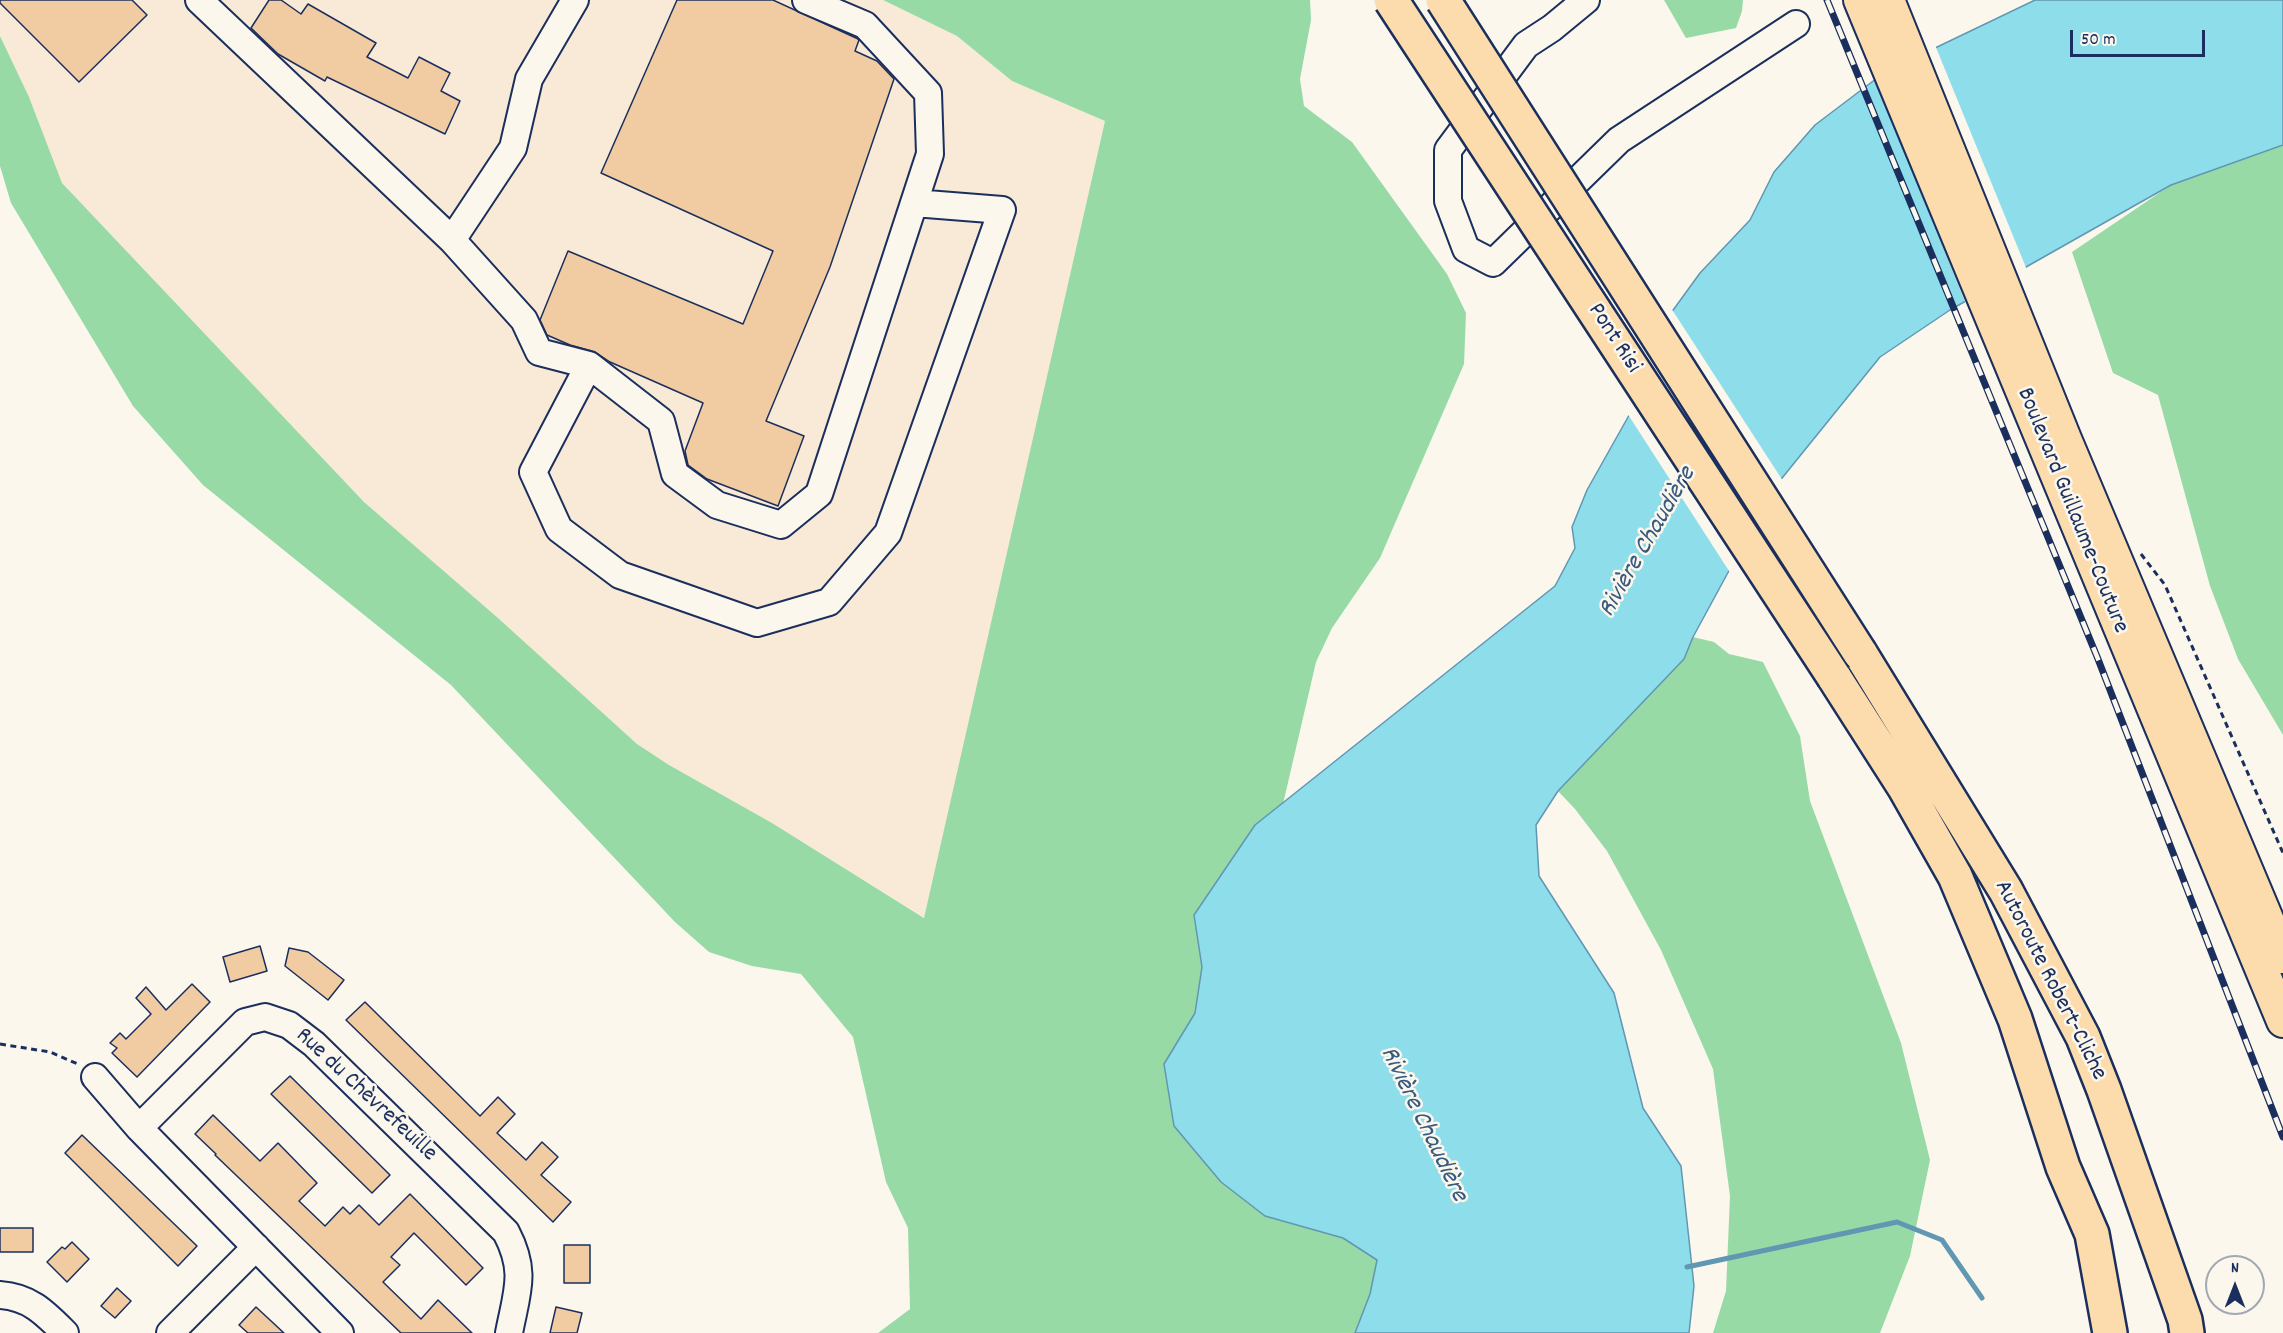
<!DOCTYPE html>
<meta charset="utf-8">
<style>
body{margin:0}
#map{position:relative;width:2283px;height:1333px;overflow:hidden;background:#fbf7ec;font-family:Dekko,sans-serif}
canvas{display:block}
.north{position:absolute;left:2205px;top:1255px;width:60px;height:60px;box-sizing:border-box;background:#fbf7ec;border:2px solid #a1a7b3;border-radius:50%;rotate:0deg;font-size:16px;font-weight:700;line-height:24px;text-align:center;color:#1b2f5e}
.north::after{content:'';display:block;margin:auto;width:21px;height:27px;background:#1b2f5e;clip-path:polygon(50% 0,100% 100%,50% 72%,0 100%)}
.scale{position:absolute;left:2070px;top:30px;width:135px;height:27px;box-sizing:border-box;border:3px solid #1b2f5e;border-top:0;padding-left:8px;font-size:18px;line-height:21px;white-space:nowrap;color:#1b2f5e;-webkit-text-stroke:4px #fbf7ec;paint-order:stroke}
</style>
<div id="map">
<canvas width="2283" height="1333"></canvas>
<div class="north">N</div>
<div class="scale">50 m</div>
</div>
<script>
const g = document.querySelector('canvas').getContext('2d');
g.lineJoin = 'round';
function fill(path, color) { g.fillStyle = color; g.fill(path, 'evenodd'); }
function strokePath(path, color, width, dash) { g.strokeStyle = color; g.lineWidth = width; g.lineCap = dash ? 'butt' : 'round'; g.setLineDash(dash || []); g.stroke(path); }
function drawText(font, color, halo, rows, align = 'center') {
  g.font = font + ' Dekko,sans-serif'; g.lineWidth = 5; g.setLineDash([]); g.textBaseline = 'middle'; g.strokeStyle = halo; g.fillStyle = color; for (const [text, x, y, turn = 0] of rows) {
    g.save(); g.translate(x, y); g.rotate((+turn || 0) * Math.PI / 180); g.textAlign = isNaN(turn) ? turn : align; if (halo) g.strokeText(text, 0, 0); g.fillText(text, 0, 0); g.restore();
  }
}
fill(new Path2D(`
 M0 0H883L957 36 1012 81 1105 121 925 918 772 823 669 765 637 744 498 618 364 502 62 183 29 97 0 36Z`), '#f8ead6');
fill(new Path2D(`
 M883 0H1310L1311 20 1300 79 1304 106 1352 142 1447 274 1466 313 1464 364 1380 558 1332 628 1316 662 1283 804 1255 825 1194 915 1202 967 1195 1013 1164 1065 1265 1216 1343 1238 1378 1260 1370 1294 1355 1333H878L910 1309 908 1228 886 1182 853 1037 801 974 752 966 709 952 675 922 451 685 203 485 133 406 11 203 0 166V36L29 97 62 183 364 502 498 618 637 744 669 765 772 823 924 918 1105 121 1012 81 957 36Z
 M1664 0H1743L1742 11 1736 28 1686 38Z
 M2283 145V735L2238 659 2210 586 2158 395 2113 373 2072 252 2171 185Z
 M1693 637 1714 642 1729 654 1763 662 1800 736 1810 801 1901 1043 1930 1160 1910 1256 1880 1333H1713L1726 1291 1730 1196 1713 1069 1661 950 1607 851 1575 809 1558 791 1684 659Z`), '#97daa6');
const water = new Path2D(`
 M2035 0H2283V145L2171 185 1950 310 1880 357 1774 488 1693 637 1684 659 1558 791 1536 825 1539 876 1614 993 1643 1108 1681 1166 1694 1286 1689 1333H1355L1370 1294 1377 1260 1343 1238 1265 1216 1221 1182 1174 1126 1164 1064 1195 1013 1202 967 1194 915 1255 825 1555 586 1575 548 1572 527 1587 490 1632 410 1663 324 1700 273 1750 220 1774 172 1815 125 1885 72Z`);
fill(water, '#8eddeb');
strokePath(water, '#6097b3', 1.5);
fill(new Path2D(`
 M1935 45 2027 270 1966 304 1874 77 1884 70Z
 M1671 308 1783 481 1777 490 1731 574 1627 413 1640 367 1660 322Z`), '#fbf7ec');
strokePath(new Path2D(`
 M1687 1267 1897 1222 1942 1240 1982 1298`), '#6097b3', 5);
const building = new Path2D(`
 M0 0H132L147 15 79 82 0 3Z
 M269 0H281L301 14 308 4 376 43 367 57 408 78 419 57 450 73 441 91 460 101 445 134 327 77 325 81 278 54 251 28Z
 M677 0H773L856 38 859 40 855 51 877 61 894 79 830 267 766 421 804 436 778 506 707 479 688 465 685 451 703 403 610 362 595 352 570 345 547 335 540 320 568 251 743 324 773 251 601 173Z
 M260 946 267 971 230 982 223 957Z
 M289 948 308 952 344 980 328 1000 285 966Z
 M192 984 210 1002 137 1077 112 1053 117 1048 110 1043 120 1033 126 1039 151 1014 136 998 146 987 166 1010Z
 M365 1002 480 1116 498 1097 515 1114 497 1133 526 1160 542 1142 558 1157 541 1175 571 1202 553 1222 346 1020Z
 M290 1076 390 1175 372 1193 271 1094Z
 M213 1115 260 1161 278 1143 317 1183 299 1201 325 1226 343 1207 350 1214 359 1205 379 1225 410 1194 483 1268 466 1285 414 1233 391 1257 400 1265 383 1282 421 1319 438 1300 472 1333H401L215 1155 216 1154 195 1134Z
 M82 1135 197 1246 178 1266 65 1153Z
 M0 1228H33V1252H0Z
 M72 1242 89 1259 67 1282 47 1262 62 1247 65 1249Z
 M564 1245H590V1283H564Z
 M117 1288 131 1301 115 1318 101 1306Z
 M256 1307 284 1333H248L239 1325Z
 M556 1307 582 1313 577 1333H550Z`);
fill(building, '#f1cba1');
strokePath(building, '#1b2f5e', 1.5);
const minor = new Path2D(`
 M199 0 452 240 524 320 539 352 589 365 661 421 675 474 717 505 781 525 819 494 930 154 928 93 865 25 806 0
 M1586 0 1552 28 1526 45 1448 150V201L1466 249 1493 263 1619 140 1796 24
 M452 240 513 148 529 79 575 0
 M589 365 533 472 559 529 620 575 757 623 829 602 888 533 1002 210 914 203
 M95 1077 139 1128 340 1333
 M139 1128 245 1022 265 1017 289 1025 314 1044 506 1232C527 1272 517 1291 509 1333
 M0 1295C30 1297 45 1313 65 1333
 M170 1333 256 1247`);
const major = new Path2D(`
 M1860 0 2283 1021
 M1888 0 2065 439 2283 957`);
const highway = new Path2D(`
 M1860 653 2006 891 2083 1037 2104 1090 2185 1320 2187 1333
 M1834 677 1905 788 1955 876 2015 1019 2063 1167 2092 1234 2110 1333`);
strokePath(minor, '#1b2f5e', 30);
strokePath(major, '#1b2f5e', 36);
strokePath(highway, '#1b2f5e', 38);
strokePath(new Path2D(`
 M2141 554 2165 585 2283 853
 M0 1044 50 1052 80 1065`), '#1b2f5e', 3, [6, 4.5]);
strokePath(minor, '#fbf7ec', 26);
strokePath(major, '#fcdcac', 32);
strokePath(highway, '#fcdcac', 33);
const rail = new Path2D(`
 M1827 0 2098 659 2283 1137`);
strokePath(rail, '#1b2f5e', 7);
strokePath(rail, '#fbf7ec', 4.5, [14]);
const highwayBridge = new Path2D(`
 M1391 0 1834 677
 M1443 0 1860 653`);
strokePath(highwayBridge, '#1b2f5e', 38, []);
strokePath(highwayBridge, '#fcdcac', 33);
drawText('24px', '#1b2f5e', '#fbf7ec', [
 ["Pont Risi",1613,339,57],
 ["Boulevard Guillaume-Couture",2071,511,68],
 ["Autoroute Robert-Cliche",2049,981,63],
 ["Rue du Chèvrefeuille",365,1096,43]
]);
drawText('italic 26px', '#385a81', '#fbf7ec', [
 ["Rivière Chaudière",1649,543,-60],
 ["Rivière Chaudière",1422,1125,64]
]);
</script>
